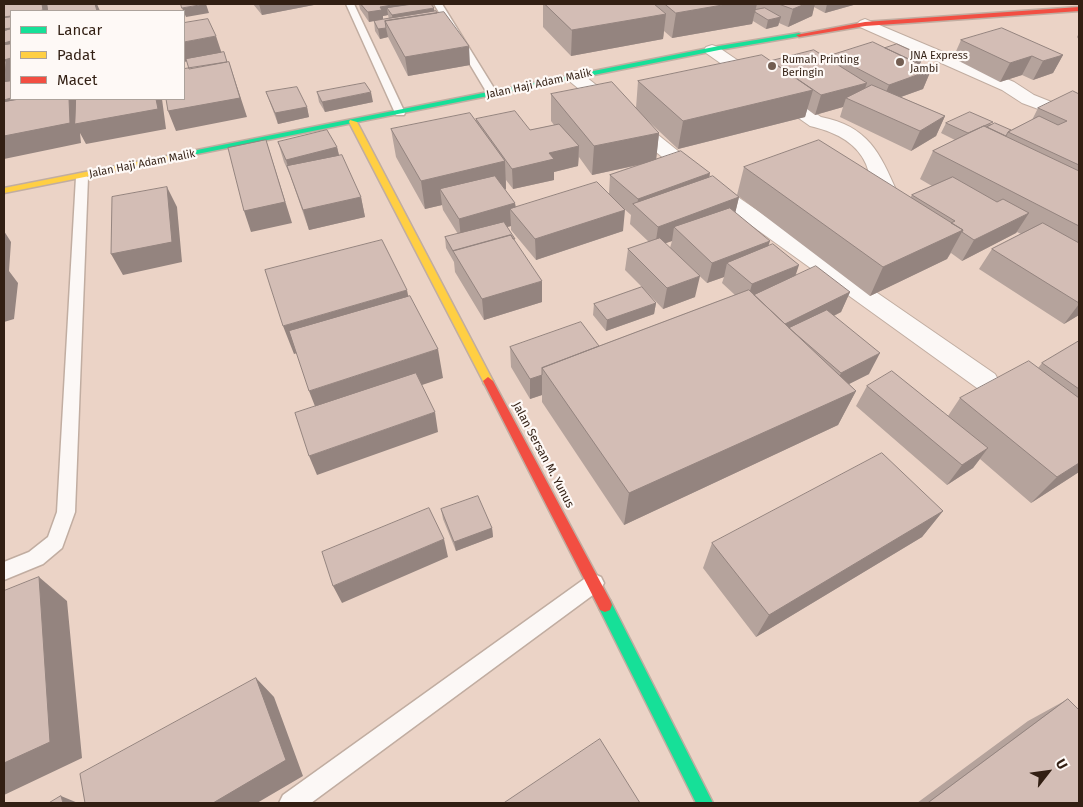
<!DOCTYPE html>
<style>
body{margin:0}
#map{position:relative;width:1083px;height:807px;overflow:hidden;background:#ebd3c6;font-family:"Fira Sans",sans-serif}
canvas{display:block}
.frame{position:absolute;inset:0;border:5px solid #321f13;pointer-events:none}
.legend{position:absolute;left:10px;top:10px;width:175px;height:90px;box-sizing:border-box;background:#fef9f6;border:1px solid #aca29b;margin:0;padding:6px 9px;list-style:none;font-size:15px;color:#321f13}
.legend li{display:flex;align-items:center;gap:10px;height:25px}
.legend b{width:25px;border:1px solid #aca29b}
.north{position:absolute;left:1023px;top:747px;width:50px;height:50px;-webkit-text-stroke:4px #fef9f6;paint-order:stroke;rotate:60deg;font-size:14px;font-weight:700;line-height:20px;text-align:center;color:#321f13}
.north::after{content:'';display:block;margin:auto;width:18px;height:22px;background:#321f13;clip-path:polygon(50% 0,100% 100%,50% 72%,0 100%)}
</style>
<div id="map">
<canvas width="1083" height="807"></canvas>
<div class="frame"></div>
<ul class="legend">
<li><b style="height:6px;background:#16e098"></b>Lancar</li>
<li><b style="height:6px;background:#ffcf43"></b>Padat</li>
<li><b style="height:6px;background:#f24e42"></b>Macet</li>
</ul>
<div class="north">U</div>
</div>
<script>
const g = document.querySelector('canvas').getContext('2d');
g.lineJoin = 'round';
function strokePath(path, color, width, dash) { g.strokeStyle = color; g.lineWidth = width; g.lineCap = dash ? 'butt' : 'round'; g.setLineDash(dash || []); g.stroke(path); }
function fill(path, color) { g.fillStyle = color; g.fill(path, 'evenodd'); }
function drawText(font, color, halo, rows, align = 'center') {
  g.font = font + ' "Fira Sans",sans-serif'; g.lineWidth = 4.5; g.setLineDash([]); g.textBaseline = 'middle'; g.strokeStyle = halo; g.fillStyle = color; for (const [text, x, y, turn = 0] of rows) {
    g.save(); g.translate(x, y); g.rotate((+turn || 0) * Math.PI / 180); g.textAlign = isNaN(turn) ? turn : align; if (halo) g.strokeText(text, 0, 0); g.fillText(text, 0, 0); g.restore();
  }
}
const lane = new Path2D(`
 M346 4H354L405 113 404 115H396L395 113Z
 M434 4H442L497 93 496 95 492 96 487 93Z
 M82 173 88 177 75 512 62 548 43 564 4 580V562L29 552 48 537 57 512 76 177Z
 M594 574 601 577 604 583 601 589 311 803H279L283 795 587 577Z`);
const street = new Path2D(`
 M865 19 1014 82 1034 95 1079 113V124L1022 103 1002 90 860 27 857 24 860 21Z
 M712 45 718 47 821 117C868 126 880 153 897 192L894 196 887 198 880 196C873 187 870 175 866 164 856 141 832 131 810 126L706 53 704 50 706 47Z
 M574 71 580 72 719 184 995 374 999 381 995 388 986 391 977 388 705 192 568 80 566 76 568 72Z`);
const fast = new Path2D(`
 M799 33 801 34V36L719 50 172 159 168 157 172 155 719 46Z
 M605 598 610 600 713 803H696L600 610 598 605 600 600Z`);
const slow = new Path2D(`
 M350 120 357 122 493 381 492 384H484L483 381 349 122Z
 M172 155H175V159L4 193V188Z`);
const jam = new Path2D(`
 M1079 7V11L865 26 799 37 796 35 865 22Z
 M488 377 493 381 610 600 612 605 610 610 605 612 600 610 483 381Z`);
strokePath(lane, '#c1ada1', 3);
strokePath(street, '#c1ada1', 2);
strokePath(fast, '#c1ada1', 3);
strokePath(slow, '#c1ada1', 3);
strokePath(jam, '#c1ada1', 3);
fill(lane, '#fcf8f6');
fill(street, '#fcf8f6');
fill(fast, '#16e098');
fill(slow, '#ffcf43');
fill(jam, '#f24e42');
fill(new Path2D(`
 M253 4H319L262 15Z
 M359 4H406V5L434 12 470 65 408 76 388 37 380 39 375 31 374 21 389 19 388 15 383 16V19L369 22 360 9Z
 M543 4H857L825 13 814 7 812 16 788 27 779 23 778 26 766 29 753 21 752 24 672 38 664 31 663 39 571 56 543 27Z
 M1079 33V40L1077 37Z
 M961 40 1063 55 1053 73 1033 80 1022 75 1000 82 953 58Z
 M885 48 923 56 920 65 931 70 923 89 901 97 945 116 936 136 911 151 840 117 843 107 815 115 807 109 805 117 678 149 642 115 659 133 656 159 709 177 739 197 735 213 795 276 850 292 841 312 834 316 869 374 849 384 856 391 838 425 624 525 542 402V395L530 399 511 367 510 347 599 346 735 295 722 283 724 277 707 283 670 248 672 241 665 243 695 297 663 309 644 289 656 303 654 314 606 331 593 315 594 304 642 287 625 270 628 249 649 242 630 224 631 215 622 207 623 231 536 260 511 230V226L507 227 515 242 542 302 484 320 455 272 454 262 446 248 445 237 458 234 443 210 442 205 425 209 396 157 391 129 476 122V119L530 130 554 125 551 121V94L636 108 638 81 771 61 830 60 832 55ZM579 157 592 175 643 164 610 175 609 194 516 207 515 203 505 190 506 189V180L513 189 554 180V172L578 166Z
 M266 92 307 107 309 117 278 124Z
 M317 92 373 102 325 112 319 102Z
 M1079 94V315L1064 324 979 269 992 249 1021 234 1017 232 1016 233 962 261 951 253 947 259 870 296 737 195 744 167 910 198 912 195 932 186 920 179 933 151 955 140 941 133 946 123 992 124 1011 130 1032 120 1038 108Z
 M278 142 337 147 339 155 361 197 365 217 309 230 290 175 284 162Z
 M1079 341V472L1031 503 980 459 973 468 947 485 856 406 867 386 948 416 960 398 1038 368 1042 363Z
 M441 509 492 528 493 537 456 551 443 519Z
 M943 511 922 537 756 637 703 568 712 543Z
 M1068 699 1079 803H917L1028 721Z`), '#b5a39c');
fill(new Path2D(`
 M4 4H48L49 11H11V99H42L4 121Z
 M93 4H97L100 11H97Z
 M206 4 209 13 186 17 182 8Z
 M259 4H319L262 15Z
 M398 4H406L407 12 387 8 388 15 383 16V19L369 22 368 12 380 7Z
 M728 4H757L752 24 672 38 676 13Z
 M805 4H815L812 16 788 27 793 9Z
 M827 4H857L825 13Z
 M434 8 435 18 393 24 392 15Z
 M666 14 663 39 571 56 572 30Z
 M781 17 778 26 766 29 768 20Z
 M386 28 388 37 380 39 378 29Z
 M216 36 222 54 184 62V42Z
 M469 46 470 65 408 76 405 57Z
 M1063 55 1053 73 1033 80 1043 61Z
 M923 56 919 66 911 60Z
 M1032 56 1022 75 1000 82 1010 63Z
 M229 62 247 117 176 131 168 111Z
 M931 70 923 89 881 104 889 85Z
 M867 83 860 102 846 98 843 107 815 115 821 95Z
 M813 90 805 117 678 149 683 121Z
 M371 92 373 102 325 112 322 102Z
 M46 99H162L166 129 86 144 80 133 81 143 4 159V136Z
 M307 107 309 117 278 124 275 113Z
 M945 116 936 136 911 151 920 131Z
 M659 133 656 161 592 175 594 146Z
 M266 140 292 223 251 232 244 211Z
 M579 146 578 166 554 172V180L513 189 512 169 549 153Z
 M337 147 342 168 292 180 286 160Z
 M505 161 506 189 449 203 440 189 442 205 425 209 421 181Z
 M710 173 706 193 637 208 638 199Z
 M167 187 177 207 182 262 123 275 111 254Z
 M361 197 365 217 309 230 303 210Z
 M739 197 734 218 674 227 672 241 655 247 658 227Z
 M515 203 516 216 510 209 511 226 461 239 459 219Z
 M625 210 623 231 536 260 535 239Z
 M1029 213 1016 233 962 261 974 240Z
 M963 230 947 259 870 296 883 267Z
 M4 231 11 242 9 271 18 283 14 319 4 322Z
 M770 241 763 262 727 263 724 277 707 283 712 263Z
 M799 265 792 286 746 305 752 284Z
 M700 276 695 297 663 309 667 288Z
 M542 281V302L484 320 482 299Z
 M407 290 413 319 294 354 283 326Z
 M850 292 841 312 797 334 781 325Z
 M656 303 654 314 606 331 607 320Z
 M1079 304V315L1064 324Z
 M438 349 443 378 320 419 309 391Z
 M880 353 869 374 831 393 841 373Z
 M542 375V395L530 399V379Z
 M856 391 838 425 624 525 629 493Z
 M435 412 438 432 317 475 309 456Z
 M988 448 973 468 947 485 962 465Z
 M1079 463V472L1031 503 1057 477Z
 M943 511 922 537 756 637 769 615Z
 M492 528 493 537 456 551 454 542Z
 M444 539 448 557 342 603 333 586Z
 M39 577 67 601 82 758 4 795V763Z
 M256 678 274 697 303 776 257 803H213Z
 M61 796 78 803H63Z`), '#94847f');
const building = new Path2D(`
 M11 4H42L43 10 38 11H11V16L4 17V5Z
 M47 4H95L97 11H48Z
 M181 4H205L182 8Z
 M361 4H398L380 7 382 10 368 12Z
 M413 4H431L434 8 392 15 387 8Z
 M545 4H654L666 14 572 30Z
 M665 4H728L676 13Z
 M779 4H805L793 9Z
 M765 8 781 17 768 20 755 12V10Z
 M436 11 437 13 385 21 386 28 378 29 374 21Z
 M444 12 469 46 405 57 385 21Z
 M11 17V28L4 29V18Z
 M208 19 216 36 184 42V23Z
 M1002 28 1063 55 1043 61 1032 56 1010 63 961 40Z
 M11 29V41L4 43V31Z
 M873 42 931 70 889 85 832 55Z
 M11 44V58L4 60V45Z
 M897 44 923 56 911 60 885 48Z
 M814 50 867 83 821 95 771 61Z
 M224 52 227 62 189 69 186 59Z
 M762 55 813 90 683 121 638 81Z
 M6 61 5 79H4V62Z
 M229 62 240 98 168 111 166 99H184V69Z
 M11 81V98L4 100V82Z
 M612 82 659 133 594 146 551 94Z
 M365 83 371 92 322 102 317 92Z
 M872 85 945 116 920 131 846 98Z
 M297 87 307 107 275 113 266 92Z
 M1073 91 1079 94V165L1008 132 1039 116 1058 125 1067 121 1038 108Z
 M20 99H69L70 123 4 136V102Z
 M76 99H156L158 109 75 124Z
 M515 111 530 130 559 124 579 146 549 153 554 159 512 169 476 119Z
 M970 112 993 122 968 133 946 123Z
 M470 113 505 161 421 181 391 129Z
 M995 123 1011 130 1008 132 1006 136 987 127Z
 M984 126 1079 171V226L933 151Z
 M327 130 337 147 286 160 278 142Z
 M266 140 285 202 244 211 228 148Z
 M819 140 963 230 883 267 744 167Z
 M681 151 710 173 638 199 610 175Z
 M342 155 361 197 303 210 287 166Z
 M495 176 515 203 459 219 440 189Z
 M713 176 739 197 658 227 633 204Z
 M953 177 997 202 1003 199 1029 213 974 240 962 232 963 230 951 223 955 221 912 195Z
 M597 182 625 210 535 239 510 209Z
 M167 187 172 242 111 254 112 197Z
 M730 208 770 241 712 263 674 227Z
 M504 222 515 239H513L511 235 453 251 445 237Z
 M1043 223 1079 243V303L992 249Z
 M511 235 542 281 482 299 453 251Z
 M660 238 700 276 667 288 628 249Z
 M382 240 407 290 283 326 265 270Z
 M773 244 799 265 752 284 727 263Z
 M816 266 850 292 785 324 754 295Z
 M642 287 656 303 607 320 594 304Z
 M749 290 856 391 629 493 542 368Z
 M410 296 438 349 309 391 289 331Z
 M827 310 880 353 841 373 789 328Z
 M581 322 599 346 542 368V375L530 379 510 347Z
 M1079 341V389L1042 363Z
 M1029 361 1079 398V463L1057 477 960 398Z
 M892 371 988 448 962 465 867 386Z
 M416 373 435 412 309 456 295 413Z
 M882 453 943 511 769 615 712 543Z
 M478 496 492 528 454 542 441 509Z
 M429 508 444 539 333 586 322 552Z
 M39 577 50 742 4 763V591Z
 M256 678 286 760 213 803H85L80 774Z
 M1068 699 1079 710V803H928Z
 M600 739 640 803H504Z
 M61 796 63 803H49Z`);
fill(building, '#d3bdb5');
strokePath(building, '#94847f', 1);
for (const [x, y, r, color] of [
 [900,62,5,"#735e52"],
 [772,66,5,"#735e52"]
]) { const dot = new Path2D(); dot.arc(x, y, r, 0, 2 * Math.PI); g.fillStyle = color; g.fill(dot); strokePath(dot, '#fef9f6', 2); }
drawText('11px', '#321f13', '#fef9f6', [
 ["JNA Express",910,56],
 ["Jambi",910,69],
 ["Rumah Printing",782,60],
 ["Beringin",782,73]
], 'left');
drawText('11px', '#321f13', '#fef9f6', [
 ["Jalan Haji Adam Malik",539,84,-12],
 ["Jalan Haji Adam Malik",142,164,-11]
]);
drawText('12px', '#321f13', '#fef9f6', [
 ["Jalan Sersan M. Yunus",543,455,62]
]);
</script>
